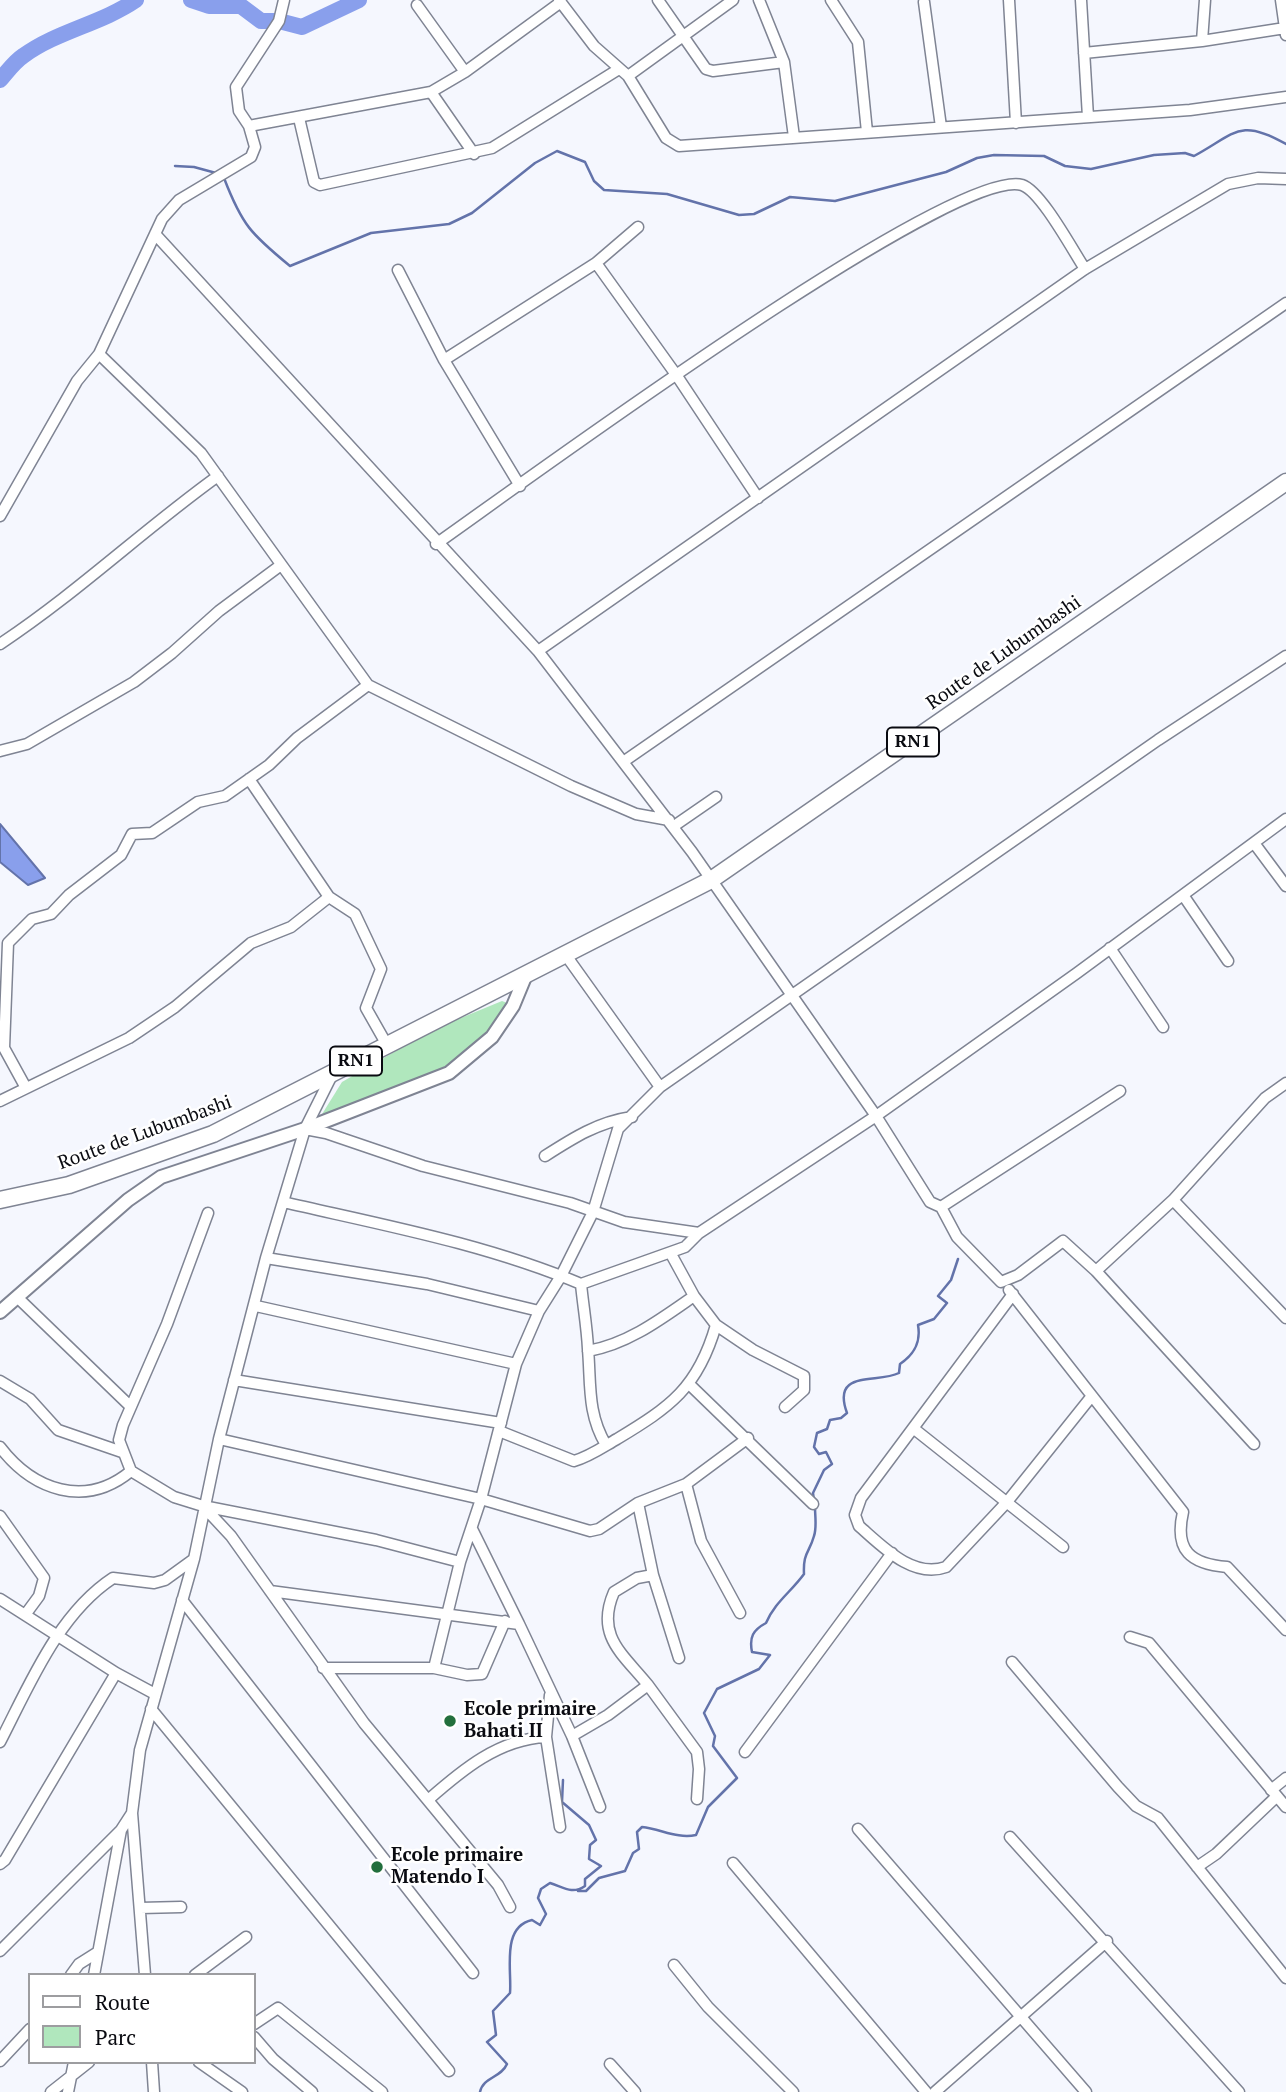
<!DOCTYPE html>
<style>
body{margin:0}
#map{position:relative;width:1286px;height:2092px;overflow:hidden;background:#f5f7fe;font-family:"PT Serif",serif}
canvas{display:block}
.legend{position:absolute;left:28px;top:1973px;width:228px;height:91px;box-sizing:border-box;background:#fff;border:2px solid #9d9da0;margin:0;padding:9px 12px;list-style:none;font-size:21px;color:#0a0b11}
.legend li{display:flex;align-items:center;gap:14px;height:35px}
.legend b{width:35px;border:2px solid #9d9da0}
</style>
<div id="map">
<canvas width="1286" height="2092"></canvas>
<ul class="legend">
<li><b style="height:9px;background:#fff"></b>Route</li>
<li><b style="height:19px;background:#b0e7bd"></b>Parc</li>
</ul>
</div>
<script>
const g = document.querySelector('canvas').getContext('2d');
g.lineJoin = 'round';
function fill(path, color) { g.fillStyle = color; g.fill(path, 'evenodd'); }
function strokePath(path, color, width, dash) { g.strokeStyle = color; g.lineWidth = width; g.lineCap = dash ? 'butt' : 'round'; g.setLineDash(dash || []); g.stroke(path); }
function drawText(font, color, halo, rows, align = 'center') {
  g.font = font + ' "PT Serif",serif'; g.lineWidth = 5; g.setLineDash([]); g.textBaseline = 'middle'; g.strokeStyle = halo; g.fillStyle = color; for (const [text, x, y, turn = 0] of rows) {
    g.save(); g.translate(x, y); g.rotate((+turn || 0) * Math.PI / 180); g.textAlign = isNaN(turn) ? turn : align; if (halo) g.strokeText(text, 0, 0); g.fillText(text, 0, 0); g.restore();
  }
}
fill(new Path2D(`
 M502 1001 510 1004 505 1016 446 1072 319 1119 342 1082 434 1029Z`), '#b0e7bd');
const water = new Path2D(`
 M0 824 45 878 28 885 0 862Z`);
fill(water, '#899fec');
strokePath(water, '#6373aa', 2);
strokePath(new Path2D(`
 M175 166 194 167 216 173
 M224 178C242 225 251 234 290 266L371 233 449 224 472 213 535 163 557 151 585 162 594 181 604 190 667 194 739 215 754 214 790 197 835 201 946 172 977 158 994 155 1044 156 1065 166 1091 169 1154 155 1185 153 1194 156C1235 134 1239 117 1286 144
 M814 1501 813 1493 824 1470 832 1464 826 1452 819 1454 814 1447 817 1433 827 1429 830 1420 841 1418 847 1413C831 1369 877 1384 899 1373L900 1364C915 1354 921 1342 918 1325L934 1319 947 1303 938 1296 951 1280 958 1259
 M578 1891H586L599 1878 625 1871 633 1853 639 1849 637 1832 642 1827C661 1829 677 1839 696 1835L708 1807 737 1778 713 1746 715 1736 704 1713 717 1689 759 1669 770 1655 752 1652C749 1637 753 1630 766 1623 775 1602 791 1592 804 1574 803 1552 809 1554 814 1536 817 1527 815 1517 815 1507
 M480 2092C483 2077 501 2078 507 2064L487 2042 496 2035 493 2011 510 1993C512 1970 501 1927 532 1920L540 1925 546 1914 538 1898 541 1889 550 1883C563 1887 572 1895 585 1886V1879L601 1866 589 1859 590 1845 596 1840 589 1825 562 1802 563 1780`), '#6373aa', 2.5);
strokePath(new Path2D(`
 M191 0 209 6H241L261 21H279L302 27 359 0
 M0 80C7 72 14 62 23 56 57 31 101 24 136 0`), '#899fec', 16);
const minor = new Path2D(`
 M284 0 279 21 236 87 239 111 249 126 431 92 465 72 561 2
 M559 0 594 46 628 76 666 138 679 146 1190 110 1286 97
 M658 0 706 69 713 71 784 62
 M759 0 784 62 794 137
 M831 0 858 42 867 132
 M1009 0 1016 123
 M1081 0 1088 117
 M1281 0 1286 35
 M924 2 941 127
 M417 5 465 72
 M1202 41 1285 28
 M1084 53 1202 41 1205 0
 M628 76 733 0
 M431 92 474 154
 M299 118 314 182 320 185 492 148 619 69
 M155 234 538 651 692 852 876 1116 930 1202 941 1207 957 1237 1001 1282 1018 1275 1063 1241 1096 1271 1173 1200 1265 1098 1286 1083
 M596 263 677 376 758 498
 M398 270 444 360 520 486
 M99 354 201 453 368 685 571 786 636 814 669 820
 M444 360 596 263 638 227
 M0 516 77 381 99 354 162 219 179 200 251 157 255 147 249 126
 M436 544C516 488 952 166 1022 185 1041 191 1073 251 1085 269
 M0 644C77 593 143 530 218 476
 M538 651 1085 269 1228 184 1258 178 1286 179
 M0 751 27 744 134 682 172 653 219 611 281 565
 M623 762 1286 303
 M249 779 329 897
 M674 826 716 797
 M1254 843 1286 886
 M1183 895 1228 961
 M1110 948 1163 1027
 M570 961 660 1087
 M26 1088 4 1048 8 943 32 919 51 914 69 895 121 855 132 834 152 833 198 802 225 796 269 765 297 738 368 685
 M0 1101 129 1038 175 1007 251 943 291 927 329 897 355 914 381 969 366 1008 387 1045
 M305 1129 326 1133 423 1166 570 1203 624 1222 699 1233
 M545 1156C573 1138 598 1122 632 1117
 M1173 1200 1286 1318
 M283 1202C383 1225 486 1244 581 1284L685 1247 699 1233 876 1116 1077 973 1286 819
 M941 1207 1120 1091
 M208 1213 167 1324 123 1425 119 1440 131 1471 174 1497 203 1506 376 1540 460 1562
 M266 1258 427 1284 539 1311
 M1096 1271 1254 1444
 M581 1284C583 1305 587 1327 588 1349 591 1384 587 1413 606 1445
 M1009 1290 1183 1512C1174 1551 1191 1564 1227 1567L1286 1630
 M1013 1294 861 1498 855 1515 859 1526C883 1547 913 1579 946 1567L1007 1502 1091 1397
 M17 1297 130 1406
 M256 1306 516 1364
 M716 1325 753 1350 804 1376V1390L785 1407
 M588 1351C628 1344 661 1319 694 1296L671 1254
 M234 1380 501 1423
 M0 1381 30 1399 58 1430 122 1452
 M689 1384 813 1504
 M913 1428 1063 1547
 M499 1431 574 1461C589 1457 603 1447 617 1439 670 1407 698 1388 716 1325L694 1296
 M219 1439 481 1499 590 1531 599 1529 638 1503 686 1484 748 1438
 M0 1447C33 1490 85 1509 131 1471
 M686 1484 701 1541 740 1613
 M638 1503 653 1575 679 1658
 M203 1506 231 1536 364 1723 498 1885 510 1907
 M0 1516 44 1578 39 1596 25 1615
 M472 1529 519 1624
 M270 1591 519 1624 572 1736 600 1807
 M0 1599 116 1673 155 1694
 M182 1600 473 1973
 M1130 1637 1149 1643 1286 1807
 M1012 1662 1118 1787 1136 1806 1158 1818 1286 1978
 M323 1668H434L467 1675 482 1674 505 1621
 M434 1668 460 1562 481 1499 516 1364 539 1311 561 1276 593 1212 618 1129 660 1087 1158 740 1286 656
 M648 1685C623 1654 595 1636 614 1592L637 1578 653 1575
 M550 1695 546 1737 560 1827
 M151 1709 449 2071
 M572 1736 608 1715 648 1685 697 1752 699 1769 697 1799
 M0 1742C29 1686 58 1614 113 1578L154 1583 165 1580 194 1559
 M745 1752 892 1553
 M1271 1790 1286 1778
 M428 1800C462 1770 499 1739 546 1737
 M858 1829 1086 2092
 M1010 1837 1239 2092
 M733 1863 926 2092
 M0 1864 5 1860 116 1673
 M1197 1867 1216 1854 1276 1797
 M140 1908 181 1907
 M0 1951 121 1830 132 1813
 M674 1965 708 2007 793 2092
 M71 1975 79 1964 98 1952
 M94 1975 121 1830
 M145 1975 132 1813 140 1750 194 1559 219 1439 266 1258 305 1129 332 1075
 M195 1975 246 1937
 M254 2024 278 2008 382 2092
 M254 2037 273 2059 312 2092
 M0 2061 30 2029
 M152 2062 154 2092
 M199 2062 242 2092
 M610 2064 635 2092
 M51 2092 89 2062
 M68 2092 74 2062
 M935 2092 1107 1941`);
const tertiary = new Path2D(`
 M0 1312 128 1200 161 1177 305 1129 449 1073 492 1037 513 1006 525 977`);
const trunk = new Path2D(`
 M0 1200 69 1185 213 1134 711 880 1286 482`);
strokePath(minor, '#7f8493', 13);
strokePath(tertiary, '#7f8493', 16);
strokePath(trunk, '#7f8493', 19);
strokePath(minor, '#fff', 10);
strokePath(tertiary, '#fff', 12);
strokePath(trunk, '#fff', 16);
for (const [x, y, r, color] of [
 [450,1721,7,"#236f3d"],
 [377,1867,7,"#236f3d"]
]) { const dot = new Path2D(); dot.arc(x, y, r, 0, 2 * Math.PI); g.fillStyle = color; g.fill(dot); strokePath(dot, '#fff', 2.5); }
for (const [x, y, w] of [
 [913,742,52],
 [356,1061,52]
]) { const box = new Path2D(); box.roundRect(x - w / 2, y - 14.5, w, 29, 5); g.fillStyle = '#fff'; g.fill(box); strokePath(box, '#0a0b11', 2); }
drawText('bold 18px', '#0a0b11', null, [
 ["RN1",913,742],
 ["RN1",356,1061]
]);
drawText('19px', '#0a0b11', '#fff', [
 ["Route de Lubumbashi",1004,653,-35],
 ["Route de Lubumbashi",145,1133,-20]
]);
drawText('bold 19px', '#0a0b11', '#fff', [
 ["Ecole primaire",464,1710],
 ["Bahati II",464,1732],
 ["Ecole primaire",391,1856],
 ["Matendo I",391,1878]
], 'left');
</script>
